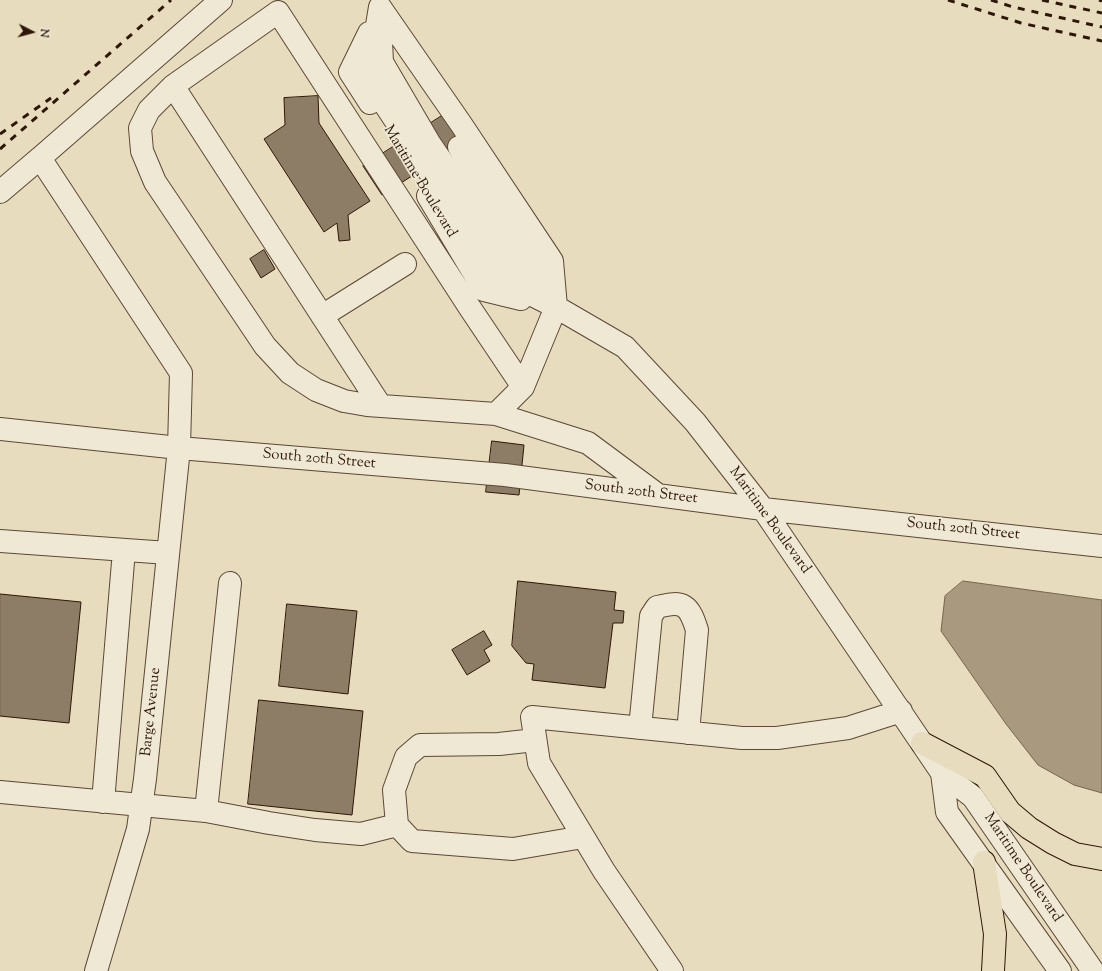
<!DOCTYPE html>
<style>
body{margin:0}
#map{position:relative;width:1102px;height:971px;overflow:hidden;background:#e7dcbd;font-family:"Sorts Mill Goudy",serif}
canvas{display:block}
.north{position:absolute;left:12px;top:12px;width:40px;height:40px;-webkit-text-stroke:3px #efe8d4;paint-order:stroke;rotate:96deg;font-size:11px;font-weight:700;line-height:16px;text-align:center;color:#2e1608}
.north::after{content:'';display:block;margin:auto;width:14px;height:18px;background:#2e1608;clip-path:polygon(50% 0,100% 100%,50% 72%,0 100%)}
</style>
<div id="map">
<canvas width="1102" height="971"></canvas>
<div class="north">N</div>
</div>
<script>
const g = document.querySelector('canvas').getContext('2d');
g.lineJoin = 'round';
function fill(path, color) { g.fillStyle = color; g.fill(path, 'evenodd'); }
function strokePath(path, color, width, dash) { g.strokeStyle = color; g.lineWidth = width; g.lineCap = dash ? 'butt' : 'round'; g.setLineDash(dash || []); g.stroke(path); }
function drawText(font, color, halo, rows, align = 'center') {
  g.font = font + ' "Sorts Mill Goudy",serif'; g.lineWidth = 3.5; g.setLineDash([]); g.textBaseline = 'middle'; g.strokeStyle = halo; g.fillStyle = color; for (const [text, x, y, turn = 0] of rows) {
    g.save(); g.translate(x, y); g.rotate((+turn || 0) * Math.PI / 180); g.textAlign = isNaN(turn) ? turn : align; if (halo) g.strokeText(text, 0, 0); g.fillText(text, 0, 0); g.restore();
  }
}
const water = new Path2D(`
 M963 581 1102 600V793L1074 785 1038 765 1006 724 941 631 945 596Z`);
fill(water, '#a8997f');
strokePath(water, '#77654f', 1);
const building = new Path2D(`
 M318 96 319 123 370 201 348 215 350 240 339 241 337 223 324 232 264 139 285 125 284 98Z
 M456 107 475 136 382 195 363 166Z
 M264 250 275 269 261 278 250 259Z
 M492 441 524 445 519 495 486 492Z
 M518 581 616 592 614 610 624 611 623 623H613L605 688 532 680 534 664 526 663 512 646Z
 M0 594 81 602 69 723 0 716Z
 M287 604 357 611 348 694 279 686Z
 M484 631 492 645 484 650 490 661 467 675 452 650Z
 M259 700 363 711 352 815 248 804Z`);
fill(building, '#8e7d66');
strokePath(building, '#2e1608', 1);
const minor = new Path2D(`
 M380 7 368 79 500 279 556 307 625 347 695 422 763 509 942 773 973 797 1093 971
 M380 7 461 124 552 261 556 307 523 387 496 414
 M369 33 350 72 370 103
 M381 41 382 62 430 144 520 276 537 290
 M173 86 380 405
 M459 147 533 263 549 295
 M0 192 40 158
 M428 196 484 290 521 299
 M322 316 405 264
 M523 387 470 308 278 12 173 86 149 110 140 128 142 151 155 182 265 346 290 373 316 390 344 401 367 405 496 414 588 443 658 495
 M0 429 179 448 505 475 763 509 1102 546
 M0 541 168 553
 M640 728 651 616 657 607C684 600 689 605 697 630L688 733
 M535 740 499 744 420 745 406 757 394 790 397 825 412 841 513 849 583 837
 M942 773 947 812 1060 971
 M0 792 206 811 230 583
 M103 802 124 550
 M206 811 269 823 315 830 361 834 397 825
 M96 971 138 829 145 779 179 448 181 373 40 158 221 0
 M672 971 604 871 539 763 532 717 742 738H777L848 728 901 711`);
const major = new Path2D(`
 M922 743 985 776 1010 812 1029 828 1053 843 1075 854 1102 859
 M984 862 995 934 993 971`);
strokePath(minor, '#5c4835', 24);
strokePath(major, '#2e1608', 24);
strokePath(minor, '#efe8d4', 22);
strokePath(major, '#e7dcbd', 22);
strokePath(new Path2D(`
 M948 0 1021 23 1102 41
 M991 0 1013 7 1102 27
 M1042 0 1102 13
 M1099 0 1102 1
 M0 134 51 98
 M0 149 171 0`), '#2e1608', 3, [7, 7]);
drawText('15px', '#2e1608', '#efe8d4', [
 ["Maritime Boulevard",419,182,59],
 ["South 20th Street",319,460,5],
 ["South 20th Street",641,493,7],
 ["Maritime Boulevard",769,521,54],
 ["South 20th Street",963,530,6],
 ["Barge Avenue",152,712,-84],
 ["Maritime Boulevard",1022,868,56]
]);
</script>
